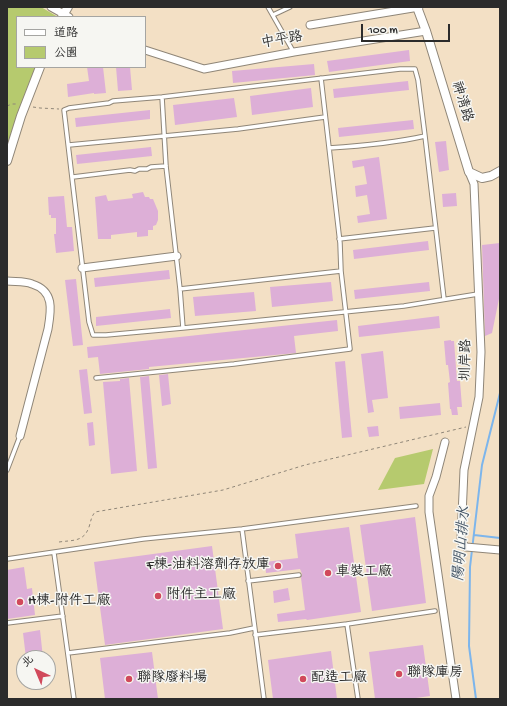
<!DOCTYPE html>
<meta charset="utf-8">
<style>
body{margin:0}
#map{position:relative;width:507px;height:706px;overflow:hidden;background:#f3e0c5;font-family:"Gochi Hand","LXGW WenKai TC",sans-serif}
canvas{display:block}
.frame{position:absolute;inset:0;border:8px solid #2b2b2b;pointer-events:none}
.legend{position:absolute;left:16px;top:16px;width:130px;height:52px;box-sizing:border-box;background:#f6f6f2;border:1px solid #a5a5a2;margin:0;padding:5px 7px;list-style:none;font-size:12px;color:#2b2b2b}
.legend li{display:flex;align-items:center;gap:8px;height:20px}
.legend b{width:20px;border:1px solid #a5a5a2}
.north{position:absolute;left:16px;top:650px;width:40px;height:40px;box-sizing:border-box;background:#f6f6f2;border:1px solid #a5a5a2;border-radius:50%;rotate:316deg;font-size:11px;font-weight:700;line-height:16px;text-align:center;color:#2b2b2b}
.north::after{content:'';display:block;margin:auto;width:14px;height:18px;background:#d1495b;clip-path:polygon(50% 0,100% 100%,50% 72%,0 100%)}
.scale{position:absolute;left:361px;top:24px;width:89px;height:18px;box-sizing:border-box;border:2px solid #2b2b2b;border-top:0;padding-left:5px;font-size:12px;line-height:14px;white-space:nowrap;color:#2b2b2b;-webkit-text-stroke:3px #f6f6f2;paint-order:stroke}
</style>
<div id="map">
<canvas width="507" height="706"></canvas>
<div class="frame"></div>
<ul class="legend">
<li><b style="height:5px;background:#fff"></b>道路</li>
<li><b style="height:11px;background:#b6ca6e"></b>公園</li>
</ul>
<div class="north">北</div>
<div class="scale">100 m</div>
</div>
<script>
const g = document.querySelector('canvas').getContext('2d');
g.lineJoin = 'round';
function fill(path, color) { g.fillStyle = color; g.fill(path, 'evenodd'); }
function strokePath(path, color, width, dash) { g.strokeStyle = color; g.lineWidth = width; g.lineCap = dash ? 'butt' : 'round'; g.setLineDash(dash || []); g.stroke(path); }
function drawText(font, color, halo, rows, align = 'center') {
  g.font = font + ' "Gochi Hand","LXGW WenKai TC",sans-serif'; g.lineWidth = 3; g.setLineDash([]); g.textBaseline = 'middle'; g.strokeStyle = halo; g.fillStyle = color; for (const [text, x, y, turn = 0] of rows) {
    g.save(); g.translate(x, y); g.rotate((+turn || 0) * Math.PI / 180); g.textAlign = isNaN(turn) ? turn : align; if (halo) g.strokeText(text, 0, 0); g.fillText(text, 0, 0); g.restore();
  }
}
fill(new Path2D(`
 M7 7H41L58 17H17V67H39L7 153Z
 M433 449 424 484 378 490 395 458Z`), '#b6ca6e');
strokePath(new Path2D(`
 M474 535 500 538
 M476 699 469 646 470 567 482 465 500 393`), '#7cb5ec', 2);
fill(new Path2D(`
 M409 50 410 61 329 72 327 61Z
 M314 64 315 75 233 83 232 71Z
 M87 67H103L106 93 94 94V93L68 97 67 84 89 81Z
 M116 67H130L132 90 118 91Z
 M408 81 409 90 334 98 333 89Z
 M311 88 313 107 252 115 250 96Z
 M234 98 237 117 175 125 173 105Z
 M150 110V119L76 127 75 118Z
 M413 120 414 129 339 137 338 128Z
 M446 141 449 170 439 172 435 142Z
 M151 147 152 156 77 164 76 155Z
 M379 157 387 219 358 223 357 216 370 214 367 195 356 197 355 186 367 184 364 166 353 168 352 161Z
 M143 192 145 197H149L150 199H153L158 211V220L156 225 153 226V230H148V236L137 237V232L111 235V239H98L95 197 106 195 108 201 133 198 132 194Z
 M456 193 457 206 443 207 442 194Z
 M64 196 67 227H72L74 251 56 253 54 234H56V218H51V215H49L48 197Z
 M428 241 429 250 354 259 353 250Z
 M500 243V294L492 333 485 336 482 245Z
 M169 270 170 279 95 287 94 278Z
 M76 279 83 345 73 346 65 280Z
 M331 282 333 301 272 307 270 287Z
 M429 282 430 291 355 299 354 290Z
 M254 292 256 311 195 316 193 297Z
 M170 309 171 318 96 326V317Z
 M439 316 440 328 359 337 358 326Z
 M337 320 338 331 294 336 296 353 149 367V369L100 374 98 357 88 358 87 347Z
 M451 340V341H454L457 381H460L462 407H457L458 415H452L451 409H450L448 383 450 382 448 365H446L444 341Z
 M383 351 388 398 372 400 374 412 368 413 361 354Z
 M345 361 352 437 342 438 335 362Z
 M87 369 92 413 84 414 79 370Z
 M168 374 171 404 162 406 159 375Z
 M149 376 157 468 148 469 140 377Z
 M129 378 137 471 111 474 103 382 120 381V379Z
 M440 403 441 415 400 419 399 407Z
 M93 422 95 445 89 446 87 423Z
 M378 426 379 436 369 437 367 427Z
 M415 517 426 603 372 611 360 525Z
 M349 527 361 612 307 620 306 619 278 622 277 614 305 610 301 578 302 574 300 569 266 573 265 562 298 558 295 534Z
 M212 546 223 629 105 645 94 562Z
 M24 567 27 589 32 588 35 615 7 619V570Z
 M288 588 290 600 274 603 273 591Z
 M40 630 43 658H26L23 633Z
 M423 645 430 696 409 699H375L369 652Z
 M331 651 337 699H273L268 660Z
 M152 652 158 699H105L100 658Z`), '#ddafd7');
const service = new Path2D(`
 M268 7 293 51
 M273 15 290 7
 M162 97 166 166 180 289 183 328
 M69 145 238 129 325 117
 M329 148C361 146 394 143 425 136
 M73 177 130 170 135 171 139 169H147L151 167 166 166
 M339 239 435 228
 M180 289 341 271
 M444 299 425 136 418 80 415 69H400L162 97 113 101 109 103 69 108 64 110 89 322 93 335H106L183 328 404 306 478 294
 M96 378 234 364 350 349 341 271 340 243 321 78
 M7 470 20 436
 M242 529 264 699
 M54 553 74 699
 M7 559 143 539 242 529 416 506
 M248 581 299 575
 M7 623 63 616
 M347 624 358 699
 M255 635 347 624 435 611
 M68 653 230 633 254 628`);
const minor = new Path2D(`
 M51 7 69 17
 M310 25 419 7
 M145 50 204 69 294 52 426 31
 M469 172 474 184 481 352 479 397 464 470 461 539 462 543 466 547 500 550
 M82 268 177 256
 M7 281C15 282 25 281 32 284 55 291 51 311 48 329L20 436
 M445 442 436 477 429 496V512L456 699`);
const tertiary = new Path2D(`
 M417 7 426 31 469 172 482 178 491 176 500 171
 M62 17 68 7
 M7 161 21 116 40 67`);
strokePath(service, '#8f8678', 5.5);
strokePath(minor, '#8f8678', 9);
strokePath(tertiary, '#8f8678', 10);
strokePath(new Path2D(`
 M7 106 12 104H18
 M33 107 40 108 59 109
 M59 542C73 540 84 542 89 527 91 521 91 517 95 512L223 490 305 465 466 427`), '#8f8678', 1, [3, 3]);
strokePath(service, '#fff', 3.5);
strokePath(minor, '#fff', 7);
strokePath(tertiary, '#fff', 8);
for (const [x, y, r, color] of [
 [278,566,4,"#d1495b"],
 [328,573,4,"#d1495b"],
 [158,596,4,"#d1495b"],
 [20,602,4,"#d1495b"],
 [399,674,4,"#d1495b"],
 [129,679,4,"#d1495b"],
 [303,679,4,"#d1495b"]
]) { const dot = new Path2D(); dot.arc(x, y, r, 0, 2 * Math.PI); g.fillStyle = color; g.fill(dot); strokePath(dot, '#f6f6f2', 1.5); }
drawText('14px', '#2b2b2b', '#f6f6f2', [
 ["中平路",282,41,-10],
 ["神清路",461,102,73],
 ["圳岸路",467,360,-89]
]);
drawText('14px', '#2b2b2b', '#f6f6f2', [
 ["F棟-油料溶劑存放庫",270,566,"right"],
 ["車裝工廠",336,573],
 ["附件主工廠",166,596],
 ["H棟-附件工廠",28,602],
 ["聯隊庫房",407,674],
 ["聯隊廢料場",137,679],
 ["配造工廠",311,679]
], 'left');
drawText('italic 15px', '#435465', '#f6f6f2', [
 ["陽明山排水",463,544,-85]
]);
</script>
